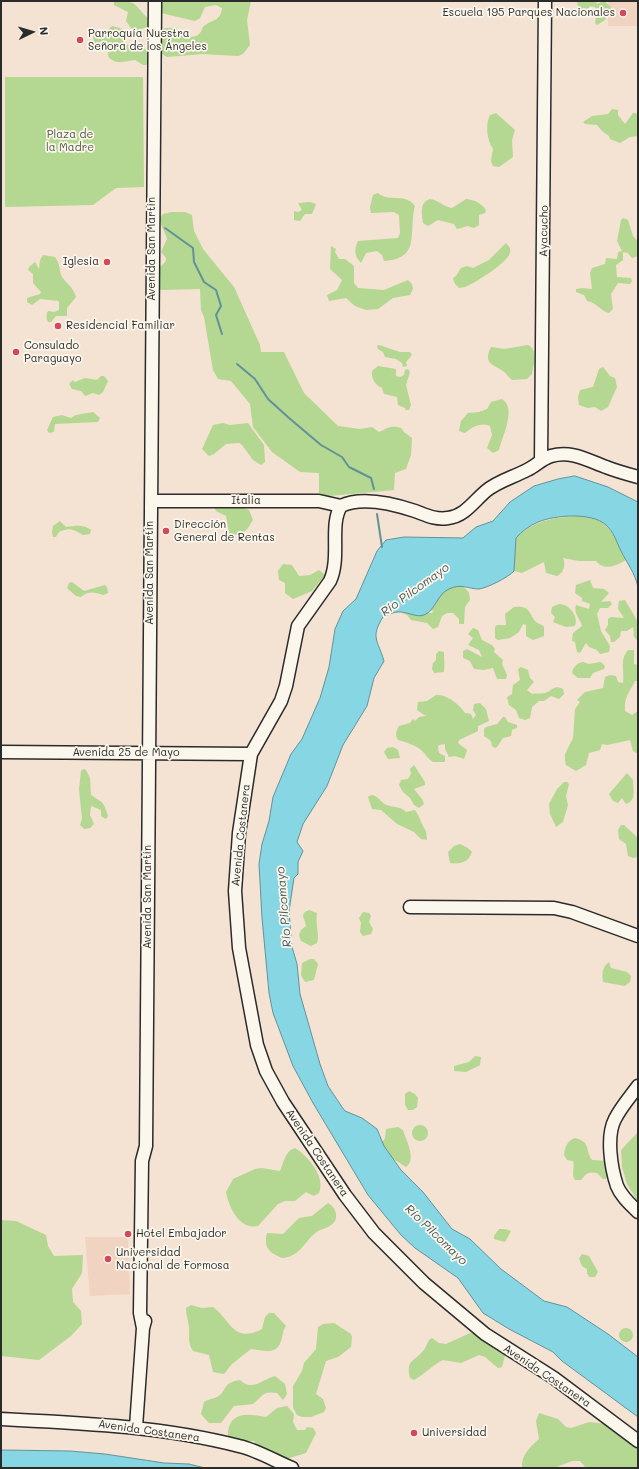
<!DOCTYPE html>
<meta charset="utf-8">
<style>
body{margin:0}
#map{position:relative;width:639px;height:1469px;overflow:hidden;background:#f4e2d2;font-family:Mali,sans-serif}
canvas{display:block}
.frame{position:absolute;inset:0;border:2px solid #2b2b2b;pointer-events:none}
.north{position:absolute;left:12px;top:12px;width:40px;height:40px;-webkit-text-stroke:3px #fbf7ec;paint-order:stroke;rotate:85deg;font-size:11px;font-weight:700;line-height:16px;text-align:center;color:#2b2b2b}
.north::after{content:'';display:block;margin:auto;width:14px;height:18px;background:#2b2b2b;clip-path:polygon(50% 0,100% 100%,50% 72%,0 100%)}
</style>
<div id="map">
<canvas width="639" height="1469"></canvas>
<div class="frame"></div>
<div class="north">N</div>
</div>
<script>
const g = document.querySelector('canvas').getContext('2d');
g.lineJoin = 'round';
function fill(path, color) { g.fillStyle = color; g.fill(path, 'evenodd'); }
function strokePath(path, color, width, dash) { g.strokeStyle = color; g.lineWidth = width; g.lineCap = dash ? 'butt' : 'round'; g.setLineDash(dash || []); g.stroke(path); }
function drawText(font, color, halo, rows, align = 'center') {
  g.font = font + ' Mali,sans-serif'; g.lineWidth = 3.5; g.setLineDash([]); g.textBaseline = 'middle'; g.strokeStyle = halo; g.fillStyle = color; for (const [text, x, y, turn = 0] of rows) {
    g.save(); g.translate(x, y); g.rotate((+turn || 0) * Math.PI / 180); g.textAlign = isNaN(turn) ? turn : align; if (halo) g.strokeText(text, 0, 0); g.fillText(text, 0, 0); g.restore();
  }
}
fill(new Path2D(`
 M608 1H638V26H608Z
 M85 1237H128L130 1294 90 1296Z`), '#f0d3c0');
fill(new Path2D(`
 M114 1C140 1 132 4 149 19L150 22 147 27 136 31 131 28 126 21 128 12 114 5Z
 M158 1H251L247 20 250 45 243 54 238 56 203 54 167 57 162 54 160 30 165 28H176C181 35 193 41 200 33 202 31 202 28 203 27 211 19 221 22 222 8L216 5 205 7 200 18 195 21 161 13Z
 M577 1H596L597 4 604 1 611 7 605 20 597 25 595 23 597 12 595 7 590 6 587 11 582 13 579 12Z
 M112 26 123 29 124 43 135 48H144L149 54V65H143L135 60C126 61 115 66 108 56L109 47 106 42H100L96 48 94 46 93 32H105Z
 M5 77H143L144 187 116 188 93 205 5 207Z
 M612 109 618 110V115L625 124 633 113H636L638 117V136L630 137 620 143 610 139 609 136 602 131 597 125 585 124 583 122 592 116 608 114Z
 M496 113 515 130 512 140 513 157 499 167 493 166 491 161 493 149C487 140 485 125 490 115Z
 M378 193C389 203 405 192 415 206 408 231 422 259 384 261L382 255 377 251 366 253 361 263C354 256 354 249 358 241L398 238 400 233 399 215 394 212 371 213 370 207 373 195Z
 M430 199C439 200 443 207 452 208L466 199C475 200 481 203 486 210L485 213 479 215V225L474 228 468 226 457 229 454 224 438 220 428 226 423 223C422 213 419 203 430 199Z
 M310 202 316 204 312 214H305L300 221 294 220V211L298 212 302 210 298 203Z
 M171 212H185L192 215 194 231 203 249 234 287 260 345 261 352H284L304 393 338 426 360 429 372 427 379 432C388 428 390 425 401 428L404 432 412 438 411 455 406 469 395 473 394 490 329 496 319 493V473L300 472 272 452 253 427 250 404 231 381 218 379 213 370 204 317 201 310 200 289 161 290 156 286V271L166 261V258L161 252 167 239C165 230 156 221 163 214Z
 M623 218 628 220 633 236 638 241V256L632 258 628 253 623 252V260L616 265 617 277 631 278 632 281 630 284 618 283 611 294 613 309 609 313C600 311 598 303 587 301L584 295 576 292V289L582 288 592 289 590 273 592 268 605 264 606 258 617 259 618 252 622 251 617 241 621 220Z
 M506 243C509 246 511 248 510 253 507 263 475 283 465 287L459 288 455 284 453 278 456 276 461 268 467 266 473 268 489 260Z
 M331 246 336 249 335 252 339 259H345L354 266V283L358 288 384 290 408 280 412 284 413 289 410 295 393 298 378 309 366 310 355 306 346 298 329 301 327 295 337 290 342 280 330 269Z
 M43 255 55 257C60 264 59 268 61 275 64 282 73 286 76 297L67 308V316H56L51 322H48C46 318 46 314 48 311L54 312 59 310V301L40 299 32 305 27 302V298L40 294 41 292 33 283V274L28 270 29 267 35 262 39 269 40 260Z
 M379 345 400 352H410L412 355 406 362 407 366 403 367 402 363 396 359 385 357 383 352 378 349 377 346Z
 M528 345C538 349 534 365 532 374L527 379 512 380C508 377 506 373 503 371 492 364 483 363 491 347L504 349Z
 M378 366 396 369V376L400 377 404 375 405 370 408 369 410 372 406 385 411 405 409 410H406L405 408 398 405 397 397 384 394 382 388C375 385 371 378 372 371Z
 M603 367 610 376 615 378 617 387 608 407 601 411 595 407 588 408 579 405 578 397 580 390 593 387 599 369Z
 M101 376H104L108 381 103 392 99 395 93 393 85 396 81 391 72 389 69 384 73 380 75 382 85 378 97 380Z
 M502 399C517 408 502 437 499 450L493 453 487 448 492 435 490 426C481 422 472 427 465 433L459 431 461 421 468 413 479 412 487 409 491 402Z
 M93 412 100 418 98 422 55 424 54 432 49 433 47 430 53 417 62 415 71 418 76 415Z
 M223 423 230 425 248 423 264 445 265 462 261 465 253 460 242 445 239 443 226 444 214 454 209 456 202 449 213 425Z
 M234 505 249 510 253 520C246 531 243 538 229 533L226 516 216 511 214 506Z
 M578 516C611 518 613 535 626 560 616 566 604 571 596 561H579L563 558C566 564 564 573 557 576L546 573 544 562 522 573 514 571 516 538C534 520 553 518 578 516Z
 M60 521 66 527C75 526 83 524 91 530L90 534 83 535C74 529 69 527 59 532L56 537H53L52 532 53 526Z
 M283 564 292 565 299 576 310 575 319 570 325 575 312 591 293 599 285 593V583L279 580 278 571Z
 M590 580 593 588 604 589 609 593 601 602 610 601 612 604 608 608H600L597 614 601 631 610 646 609 652 600 654 597 650 589 647 586 643 580 653 577 652 575 642 572 641 573 633 582 626C581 619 573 614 576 605L589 609 590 604 582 601V598L575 593 576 585Z
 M72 582 84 591 105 585 107 587 108 593 103 595C95 592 88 591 81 597L76 596 67 588 69 583Z
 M462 584 469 593 470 600 465 607 464 624H459V619L453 613H447L442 616 438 627 433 629 427 623 411 620 407 615 402 613 401 610 432 613 434 611 429 610 425 595Z
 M625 600 638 622V642L633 635 634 633 633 627 627 631H621L620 637 614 642H611L610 636 605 630 608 625V619L611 617 624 618 618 609 619 601Z
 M559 604C569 604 579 616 575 626L566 627 553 622 555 617 551 613 552 607Z
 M514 607C530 605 528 612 536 622 539 624 542 624 544 627V636L533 640 526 636V625L523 624 519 632 510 638 498 640 495 638V627L497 625H506L505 614Z
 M473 628 478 630 482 640 492 645 495 649 494 652 503 660 502 664 507 675 506 679H497L493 668 484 670 474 669 470 661 463 658V651L467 649 482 657 479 650 468 645 473 638 468 634Z
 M628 650H634V664L638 665V681H635C629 693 624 697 625 711L632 715 638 711V754L633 751 630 740 607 745 602 744 600 750 589 753 586 765 576 771 566 765 565 760V754L573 738 575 709 580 702 577 700 585 692 603 688 605 677 610 675 616 676 618 682 623 683C625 671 619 661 628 650Z
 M439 651 444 652C444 659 445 665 444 672L434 673 432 669 433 663 436 660V654Z
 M583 662 589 664 601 662 605 666 604 669 593 673 590 678H578L572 673C573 667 577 663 583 662Z
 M521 667 528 670 530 678 534 682 527 690 532 694C536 693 541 694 545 693 553 691 553 684 563 689L564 694 559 699 551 696 544 701H539L532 707 530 718 525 720 519 718 516 710 509 705 507 697 512 694 513 685 520 680 518 669Z
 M436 695C447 694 460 705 465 713L471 714 473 719 476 715 473 710 474 704 480 703 486 709 489 721 478 726V731L459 740 458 743 467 750 464 759 455 756 449 757 445 749V744L439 745 438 747 439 753 445 756V762H433C428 759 426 754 421 750 415 745 406 742 398 740 395 735 396 731 399 726L410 723 413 719 415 721 419 717 426 716 417 710 418 702 427 701Z
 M503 717H505L508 722 517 725V728L512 730 511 736 503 738 497 747 495 748 492 746 491 741 484 736V729L486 727 497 724Z
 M387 748 393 747 398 750 400 758 388 759 384 752Z
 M414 765 425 782V785L414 789 422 799 424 804 419 808 414 805 410 798 403 792 399 785 401 780 408 779 411 774 410 769Z
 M83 769 86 770 90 778 91 795C102 803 103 799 108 816L106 819 101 816V810L91 806 90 815 94 824 90 828 84 829 80 825 82 819 79 789 81 771Z
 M627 773 633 780C633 788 637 801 626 804L622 798 618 803 613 801 609 794Z
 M564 782H567L569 784 566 796 568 805 563 822 556 827 550 814 549 804 557 789Z
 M371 795C378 795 381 803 387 805 394 808 401 806 406 812L415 810C420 817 421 824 426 831L427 840 421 839 414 832 397 824 381 810 372 809 368 797Z
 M621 825H624L638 838V857L633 858 628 856 626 844 619 839 618 830Z
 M460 844 468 848 472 852C468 863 461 864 450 863L448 852 454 846Z
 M309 910 317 913C315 923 320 936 317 943L311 946 301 941 299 935 301 930 306 926C306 919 298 914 309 910Z
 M363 912 369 913 371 916 369 922 373 929 371 934 363 936 360 932 361 923 359 918Z
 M310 959H314L318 964 314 980 305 982 301 975 302 963Z
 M609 962 611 968 627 972 631 976 630 982 625 986 603 982C602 973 602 967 609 962Z
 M475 1056 481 1057 480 1065 466 1072 454 1071V1066L469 1062Z
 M409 1091 415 1094 418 1098 417 1107 413 1110H408L405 1105V1094Z
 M412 1133a8 8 0 1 1 16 0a8 8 0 1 1-16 0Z
 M398 1127 403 1130C406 1140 417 1160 406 1167L392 1158 382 1143 385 1138 386 1129Z
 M638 1132V1207L635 1197 627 1184 622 1167 621 1150Z
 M575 1138C591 1142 585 1150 592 1160L608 1161 609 1173 606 1179H603L597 1173C587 1172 587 1173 581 1180H575C571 1175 575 1167 573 1161L567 1160 564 1155C565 1147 567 1141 575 1138Z
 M295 1148C308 1156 326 1177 319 1193L314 1196 306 1192 295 1201H285L278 1204 258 1226C239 1230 229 1207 226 1192L233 1179 255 1169 262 1168 280 1171C284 1162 285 1151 295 1148Z
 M328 1203C335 1207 338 1214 335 1221 330 1229 320 1228 314 1234 304 1243 299 1257 282 1258 270 1253 263 1248 267 1233L283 1234 299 1218 312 1216Z
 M1 1220 16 1221 46 1235 48 1246 54 1256 83 1255 82 1273 72 1289 73 1302 81 1311 82 1324 71 1336 39 1360 1 1356Z
 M499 1229H505L511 1231 505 1242 494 1239V1236Z
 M582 1254 589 1256 598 1272 595 1277H589L587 1273V1269L582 1266 579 1259Z
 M191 1305 202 1308 213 1307C231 1320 233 1344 262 1329L265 1317 269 1313H274L286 1326C282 1331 283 1336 281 1341 276 1356 263 1350 251 1349L232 1364 224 1374 213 1372 209 1355 193 1351C187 1342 190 1336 189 1327 188 1320 186 1315 186 1308Z
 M334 1323 351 1334 352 1337 351 1347 338 1357 326 1361 316 1394 323 1399 326 1408 324 1412 311 1417H302L297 1415 293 1408V1386L302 1371 304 1363 316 1349 318 1327 323 1324Z
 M619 1335a7 7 0 1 1 14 0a7 7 0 1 1-14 0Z
 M470 1333 483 1335 497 1346 498 1350 502 1351 505 1356 502 1367 498 1368 485 1357 479 1355 461 1363 443 1360C432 1365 425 1374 414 1380L410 1378C406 1359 413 1363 423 1351 427 1347 427 1340 432 1338L439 1343 446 1344Z
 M275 1376 285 1384 287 1394 283 1400 277 1393C262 1391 264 1395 253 1404L234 1406 221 1423H209L201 1414 204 1402C209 1399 212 1399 217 1397 228 1391 221 1383 240 1380 251 1392 264 1379 275 1376Z
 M287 1406 294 1414 293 1422 297 1430H305L307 1427 313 1428 316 1433 306 1453 286 1459 259 1448 254 1441C245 1442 235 1444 228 1437 227 1411 248 1413 266 1417L277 1408Z
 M539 1413 558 1419 566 1427 571 1428 589 1422 607 1424 638 1449V1468H586L580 1461H572L554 1468H522C521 1455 530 1447 539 1439L536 1421Z`), '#b4d791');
const water = new Path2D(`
 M575 476 608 487 638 502V587C635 573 627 563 621 551 616 541 614 532 606 525 592 512 555 515 538 522 529 526 522 531 516 538L514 571C509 577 487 588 479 589 468 589 462 583 449 589 437 594 436 610 424 615 416 618 406 611 398 612 393 612 388 615 383 617 370 638 378 640 384 661L374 678 367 706 343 745 327 786 303 824 297 842 303 851 298 862V874L294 878 289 911 292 947 297 964 300 994 320 1064 328 1086 342 1107 345 1111 362 1118 377 1129 384 1146 401 1170 423 1192 452 1229 470 1239 501 1269 544 1301 567 1307 608 1334 638 1357V1417L562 1361 553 1352 509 1329 483 1313 458 1278 415 1248 401 1235 368 1195 313 1103 293 1066 273 1013 269 993 262 918 259 864 262 844 269 821 273 797 291 754 302 739 320 698 329 667 335 629 343 611 356 599 377 551 386 540 404 537 463 538 476 527 493 521 510 502 534 486 558 479Z
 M1 1450 70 1451 105 1454 164 1463 189 1464 205 1468H1Z`);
fill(water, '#87d6e3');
strokePath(water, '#629299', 1);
strokePath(new Path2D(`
 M165 228 193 248 194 262 204 282 216 290 221 306 216 315 222 334
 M237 364 255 379 268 399 289 418 321 445 342 457 349 467 371 478 374 489
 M377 514 382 547`), '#629299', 2);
const secondary = new Path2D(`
 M541 460 545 1
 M638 477C627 474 616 471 606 467 587 460 571 450 551 456 541 459 536 466 527 470 514 477 498 481 486 491 474 501 465 516 448 518 435 520 426 515 415 511 394 504 362 496 341 506 329 525 341 557 330 581L298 626 286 686 281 701 251 754 239 833 235 891 239 948 257 1045 266 1071 283 1102 345 1195 374 1233 424 1283 485 1334 554 1378 638 1441
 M151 501H319L341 506
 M1 752 251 754
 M410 907 554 908 572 912 638 936
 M638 1086C630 1097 621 1107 615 1119 606 1136 611 1168 617 1186 621 1196 630 1204 638 1212
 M143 1328 140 1313 142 1161 146 1146 155 1
 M1 1419C81 1423 161 1426 239 1446 257 1450 275 1461 292 1468
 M136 1427 143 1328 145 1321`);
strokePath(secondary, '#2b2b2b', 15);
strokePath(secondary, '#fbf7ec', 12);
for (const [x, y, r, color] of [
 [623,13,4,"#d1495b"],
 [80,40,4,"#d1495b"],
 [107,262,4,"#d1495b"],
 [58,326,4,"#d1495b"],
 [16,352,4,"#d1495b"],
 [166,531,4,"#d1495b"],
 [128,1234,4,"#d1495b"],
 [108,1259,4,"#d1495b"],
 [414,1433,4,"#d1495b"]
]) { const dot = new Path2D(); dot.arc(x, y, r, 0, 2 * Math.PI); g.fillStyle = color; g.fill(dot); strokePath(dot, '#fbf7ec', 1.5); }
drawText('11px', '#2b2b2b', '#fbf7ec', [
 ["Escuela 195 Parques Nacionales",615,13,"right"],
 ["Parroquía Nuestra",88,34],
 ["Señora de los Ángeles",88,47],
 ["Iglesia",99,262,"right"],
 ["Residencial Familiar",66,326],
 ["Consulado",24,346],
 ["Paraguayo",24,359],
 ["Dirección",174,525],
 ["General de Rentas",174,538],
 ["Hotel Embajador",136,1234],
 ["Universidad",116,1253],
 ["Nacional de Formosa",116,1266],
 ["Universidad",422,1433]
], 'left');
drawText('11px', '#4d5644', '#fbf7ec', [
 ["Plaza de",70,135],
 ["la Madre",70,148]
]);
drawText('11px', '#2b2b2b', '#fbf7ec', [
 ["Ayacucho",544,231,-89],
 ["Avenida San Martín",152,249,-90],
 ["Italia",246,501],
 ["Avenida San Martín",150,573,-90],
 ["Avenida 25 de Mayo",126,753],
 ["Avenida Costanera",241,835,-84],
 ["Avenida San Martín",148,897,-90],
 ["Avenida Costanera",317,1153,56],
 ["Avenida Costanera",547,1376,34],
 ["Avenida Costanera",149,1431,8]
]);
drawText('italic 12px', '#425659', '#fbf7ec', [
 ["Río Pilcomayo",415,590,-36],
 ["Río Pilcomayo",284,907,-95],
 ["Río Pilcomayo",436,1235,44]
]);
</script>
